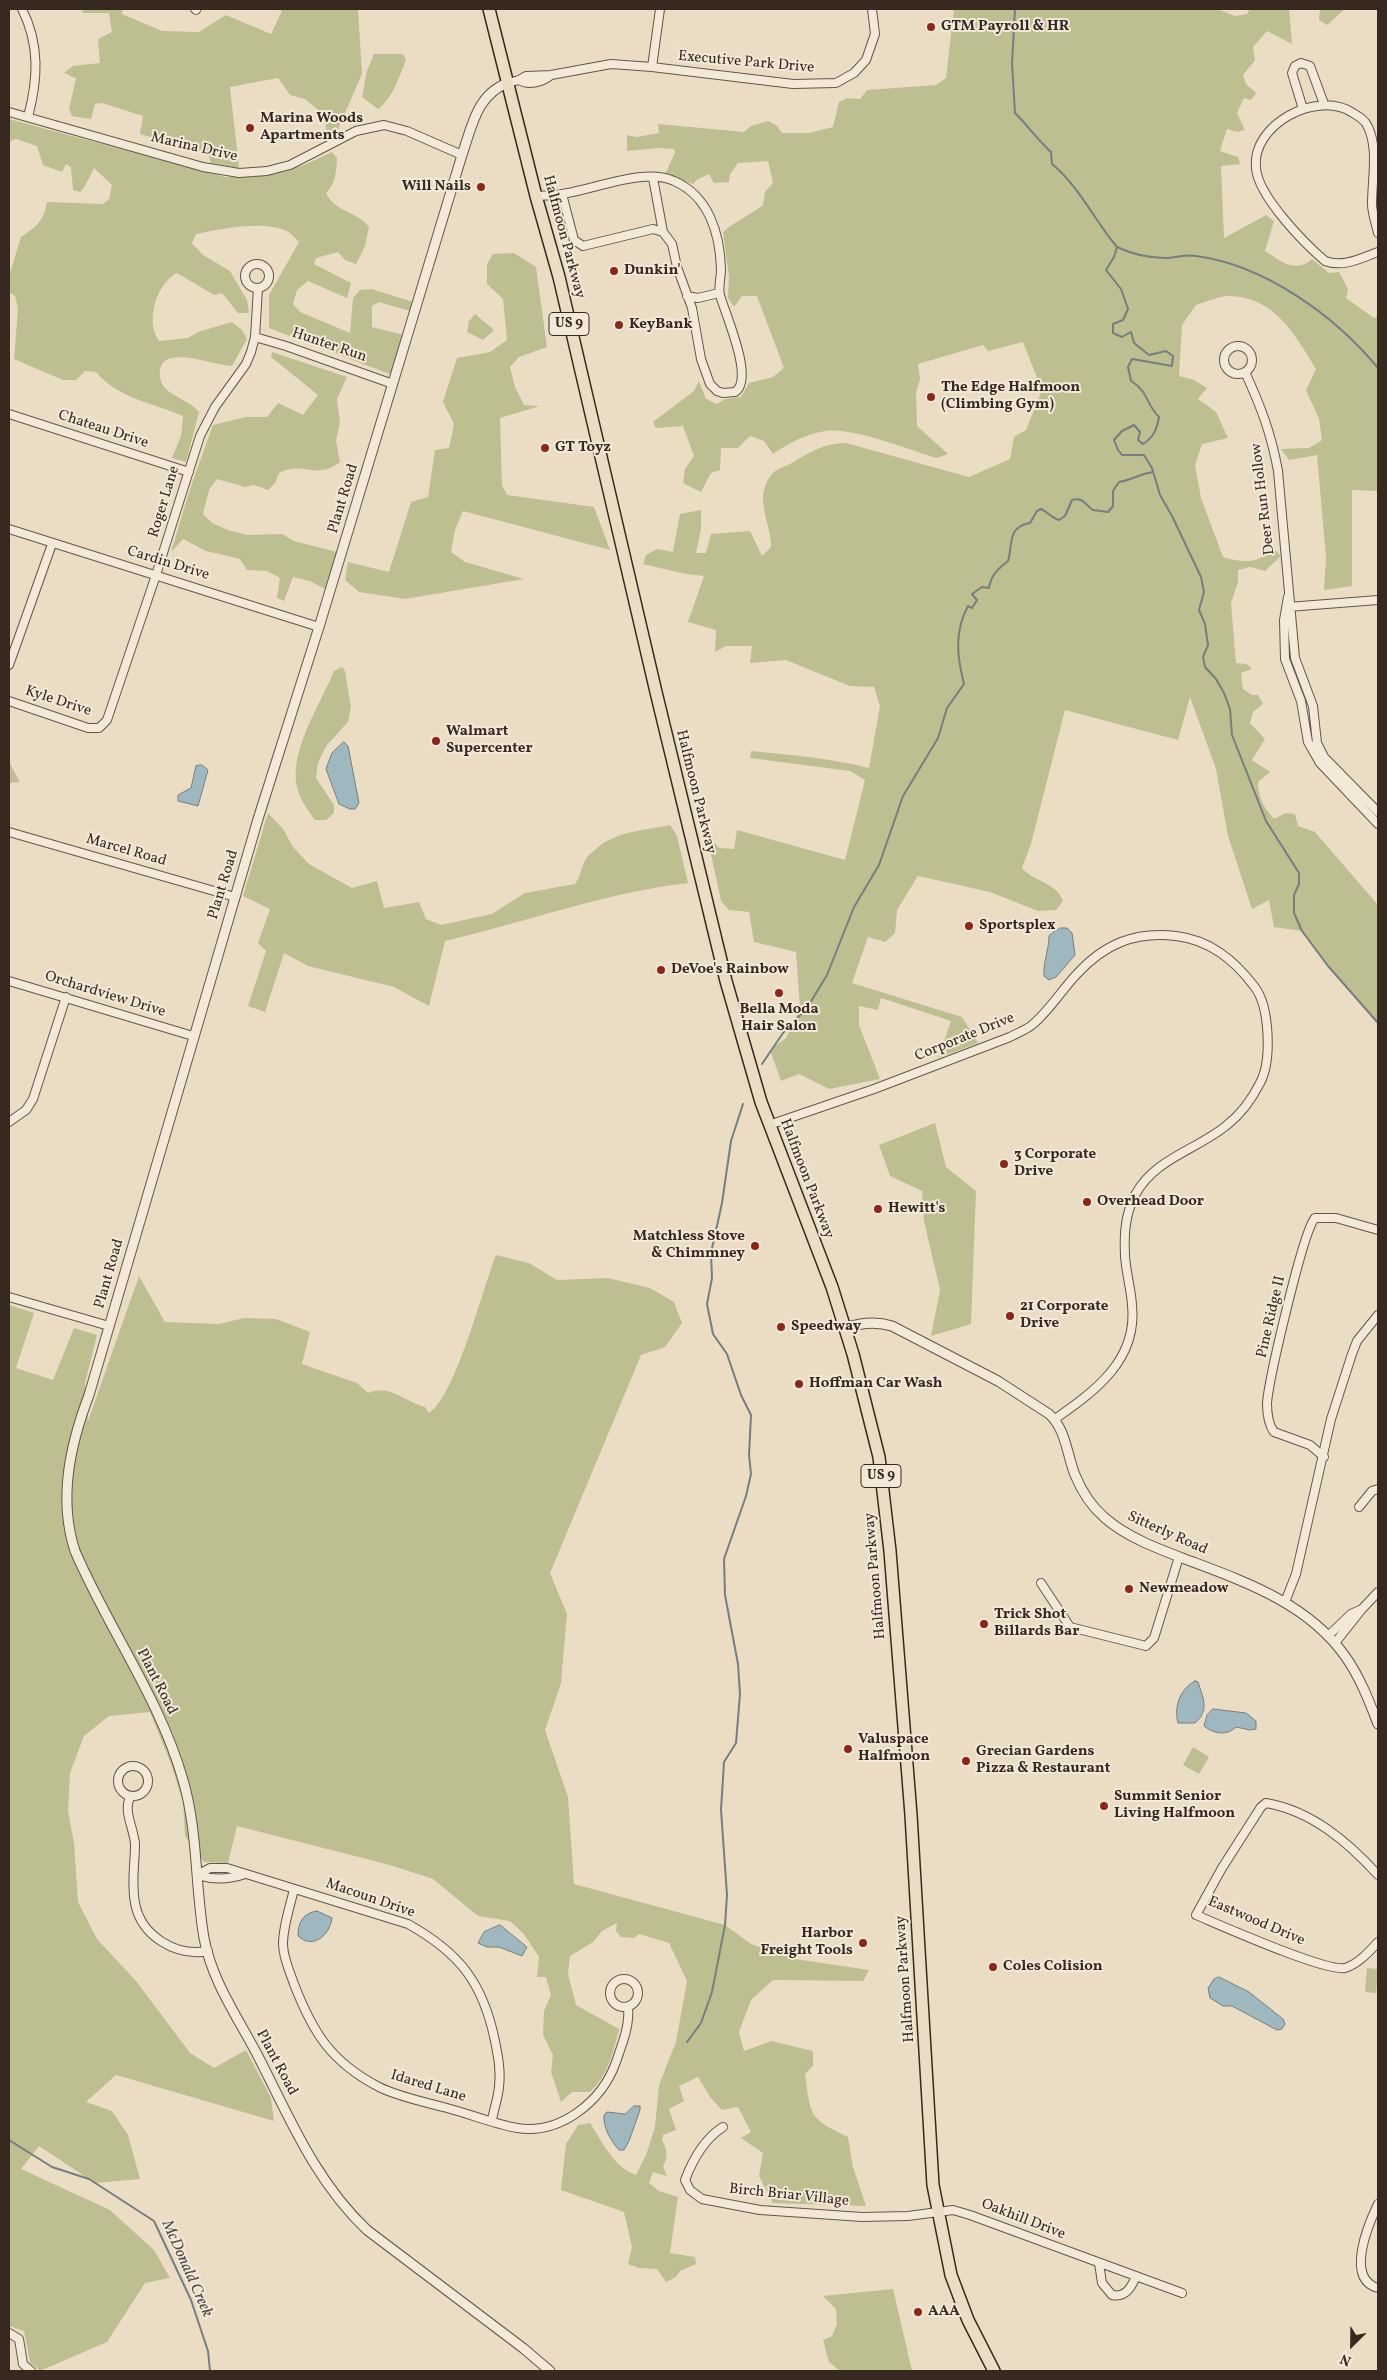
<!DOCTYPE html>
<style>
body{margin:0}
#map{position:relative;width:1387px;height:2380px;overflow:hidden;background:#ebddc4;font-family:Vollkorn,serif}
canvas{display:block}
.frame{position:absolute;inset:0;border:10px solid #372820;pointer-events:none}
.north{position:absolute;left:1327px;top:2320px;width:50px;height:50px;-webkit-text-stroke:4px #f2e9d9;paint-order:stroke;rotate:203deg;font-size:14px;font-weight:700;line-height:20px;text-align:center;color:#372820}
.north::after{content:'';display:block;margin:auto;width:18px;height:22px;background:#372820;clip-path:polygon(50% 0,100% 100%,50% 72%,0 100%)}
</style>
<div id="map">
<canvas width="1387" height="2380"></canvas>
<div class="frame"></div>
<div class="north">N</div>
</div>
<script>
const g = document.querySelector('canvas').getContext('2d');
g.lineJoin = 'round';
function fill(path, color) { g.fillStyle = color; g.fill(path, 'evenodd'); }
function strokePath(path, color, width, dash) { g.strokeStyle = color; g.lineWidth = width; g.lineCap = dash ? 'butt' : 'round'; g.setLineDash(dash || []); g.stroke(path); }
function drawText(font, color, halo, rows, align = 'center') {
  g.font = font + ' Vollkorn,serif'; g.lineWidth = 4; g.setLineDash([]); g.textBaseline = 'middle'; g.strokeStyle = halo; g.fillStyle = color; for (const [text, x, y, turn = 0] of rows) {
    g.save(); g.translate(x, y); g.rotate((+turn || 0) * Math.PI / 180); g.textAlign = isNaN(turn) ? turn : align; if (halo) g.strokeText(text, 0, 0); g.fillText(text, 0, 0); g.restore();
  }
}
fill(new Path2D(`
 M81 9H123L122 14 162 31 199 32 226 15 271 34 282 11 276 9H358L362 74 335 136 328 140 324 115 305 99 290 95 278 78 230 87 239 168 211 163 208 153 140 134 143 116 102 103 95 104 91 119 72 116 69 109 76 78 64 73 73 66 100 63 98 39 112 32 109 13H83Z
 M954 9H1217L1235 16 1247 14 1250 9H1289L1292 44 1267 31 1253 47 1255 60 1243 75 1246 84 1256 93 1251 100 1244 98 1237 113 1245 130 1238 132 1227 129 1220 151 1238 157 1240 164 1221 166 1224 238 1266 215 1274 221 1265 251C1281 261 1295 274 1312 259L1329 273 1339 272 1348 289 1346 298 1374 318 1378 316V491L1352 490V586L1324 590 1326 557 1317 455 1289 460 1281 449 1309 448 1322 440 1319 419 1306 390 1316 369C1296 336 1274 296 1229 296 1219 296 1206 302 1196 305L1182 325 1179 376 1194 380 1207 388 1198 399 1216 412 1228 438 1202 444 1195 465 1201 498 1223 557C1244 563 1257 564 1274 549L1281 556 1265 571 1250 567 1238 570V582L1231 603 1236 663 1247 664 1252 669 1241 673 1243 689 1252 695H1258L1263 704 1253 712 1250 723 1265 739 1252 760 1270 772 1258 782C1258 797 1264 808 1274 819L1286 813 1295 814 1298 826 1315 832 1378 905V1023L1328 966 1302 931 1274 927 1269 900 1252 909 1228 836 1216 769 1190 697 1178 740 1065 710 1031 844 1022 868C1034 882 1056 882 1063 901L1056 910 1038 911 990 892 918 876 897 910 895 933 885 942 868 937 852 983 962 1017 978 1043 938 1058 951 1021 881 998 878 1010 859 1006V1025L880 1079 829 1089 799 1074 781 1081 770 1050 786 1038 800 1008 796 952 754 942 749 912 729 910 721 901 707 835 719 848 734 849 737 830 845 860 865 780 850 771 750 758 751 751C792 755 830 758 869 768L880 706 874 687 850 686 786 660 750 663 752 646H726L715 652 716 630 688 622 704 576 686 574 643 564 646 555 657 549 673 552 680 514 701 510V529L696 553H706L711 534 750 531 762 556 771 547C771 530 763 515 763 498 763 490 767 479 773 473 777 469 784 467 790 464 809 453 823 443 846 443L969 477 1010 459 1014 437 1026 430 1042 390 1023 342 988 351 983 345 918 364 920 379 916 393 917 426 948 454 937 458C908 450 854 427 825 431 806 434 789 443 773 454L764 441 750 436 738 448H721L720 470 711 473 701 492 683 483 685 469 694 456 683 426 656 428 653 422 694 391 699 381 706 399 717 404 725 399 741 397 749 383 773 377 784 368 757 296H742L734 307 728 298 729 277 723 232C736 221 750 215 763 205L765 192 773 183 768 161 738 163 730 174 729 182 714 183 709 174 698 179 693 184 665 174 675 153 674 149 659 148 627 151V135L637 137 659 133 658 124 744 132 751 126 768 121 777 126 782 133H809L833 127 839 102 847 98 860 99 867 90 936 85 946 78Z
 M1320 9H1345L1327 25 1319 20Z
 M374 54H403L406 60C399 77 393 98 378 109L362 97 367 71Z
 M9 119 225 177H255L304 165 332 152 337 158C336 172 336 183 326 193 337 214 356 210 369 227L365 246 356 264 345 260 338 252 316 258 314 264 351 283 347 298 308 281 297 290 293 304 300 312 350 333 353 298 360 290 372 289 413 302 410 311 379 302 372 306V327L404 335 392 375 269 328V295L299 242C296 239 291 233 287 231 263 220 221 229 196 234L192 243 203 255 230 271 247 300 249 313H238L222 293 214 295 177 273C156 284 145 322 159 341L188 338 198 332 232 322 242 330 247 339 232 366C215 366 163 344 160 370 159 376 161 384 165 388 175 398 190 401 199 412L186 462 172 458 181 436 183 416C153 403 117 398 96 372L85 371 76 380H63L14 359 18 308 15 296 9 292V276L21 237C37 227 44 220 47 202L103 204 109 199 112 185 94 168 85 186 80 192 73 190 71 167 66 164 62 172 43 165 37 146 16 139 9 142Z
 M514 253 536 267 547 347 519 357 510 367 515 387 524 405 540 406 500 418 502 485 507 495 594 507 610 550 463 511 455 530 451 552 465 562 524 579 405 599 359 592 345 580 348 562 389 572 411 502 428 497 435 450 449 448 454 424 443 402 457 358 490 352 507 340 503 299 487 284V264L493 254Z
 M475 314 494 330 483 340 467 332 469 321Z
 M272 352 347 377 337 399 340 422 336 441 340 462C315 481 304 460 279 473L275 483 268 490 254 485 245 487 217 479 209 490 203 514 212 523 228 530 247 535 282 534 294 541 337 552 325 589 310 581 293 577 284 601 277 598 280 578 267 571 247 570 240 559 206 551 183 539 171 552 190 489 213 425 246 417H267L278 403 303 415 318 395 271 357Z
 M342 667 345 671 351 707 348 722 326 746 318 763 316 778 334 805V813L326 820H315C306 808 298 796 296 782 292 746 321 703 334 671Z
 M9 762 20 782 9 783Z
 M268 813 283 829 293 847 309 864 352 888 377 881 384 908 419 902 426 919 441 925 492 914 525 893 575 884C581 876 581 867 586 859 588 855 594 851 597 848 619 830 644 831 670 825L677 836 688 883C604 893 526 922 445 941L429 1006 394 987 308 966 284 953 265 1012 248 1006 266 951 258 943 270 909 243 896Z
 M935 1123 946 1167 976 1191 971 1324 931 1336 940 1290 924 1221 922 1191 890 1176 879 1145Z
 M496 1255 529 1263 557 1280 608 1278 650 1288 674 1302 682 1323 665 1347 641 1355 550 1573 567 1614 561 1683 545 1730 568 1797 574 1884 725 1925 751 1944 795 1959 869 1970 863 1981 773 1980 751 2000 739 2032 744 2051 771 2041 813 2051V2066L805 2074C811 2116 808 2118 848 2137L853 2167 866 2206 773 2203 759 2176 763 2153 741 2138 751 2132 738 2107 722 2110 710 2097 698 2077 679 2086 684 2101 669 2109 676 2130 663 2135 662 2140C667 2150 669 2156 663 2166L667 2176 653 2172 649 2183 659 2191 678 2197 670 2253 695 2257 696 2264 680 2271 676 2277 666 2282 657 2269 639 2268 628 2264 632 2247 624 2212 561 2190 566 2144 578 2125 590 2123C602 2141 613 2167 636 2175L646 2155 655 2127 659 2085 676 2042 687 1981 669 1943 639 1934 634 1938 621 1937 616 1931 617 1923 602 1931 593 1942 570 1956 568 1974 576 2005 619 2029C613 2053 608 2075 590 2092H572L561 2102 551 2072 553 2055 543 2035 544 2011 551 1995 546 1977H537L539 1957 524 1934 510 1921 478 1916 433 1879 390 1865 237 1826 228 1863 204 1862 185 1836 183 1802 171 1764 150 1712 109 1716 84 1736 70 1773 68 1811 74 1843 78 1902 97 1939 136 1981 190 2053 214 2068 246 2050 271 2098 274 2121 116 2075 86 2102 112 2111 128 2135 140 2179 95 2183 39 2146 21 2169 110 2210 154 2250 170 2278 145 2283 107 2342 40 2371 30 2362 24 2331 9 2326V1305L34 1313 16 1368 53 1380 74 1328 97 1335 85 1383 88 1421 139 1276 165 1322 219 1324 244 1318 276 1319 310 1332 302 1364 357 1383 368 1393C389 1383 405 1402 425 1407L429 1413C456 1395 482 1290 496 1255Z
 M1193 1747 1209 1757 1199 1774 1183 1765Z
 M1367 1968 1378 1969 1376 1993 1365 1992Z
 M893 2289 912 2371H840L829 2362 823 2340 832 2336 837 2324 836 2309 823 2296Z`), '#bdbf90');
const water = new Path2D(`
 M344 742 348 746 359 803 355 809H350L339 804 326 769 332 753Z
 M202 765 208 770 198 806 178 801V795L191 788 196 766Z
 M1060 928H1067L1072 933 1075 955 1056 977 1049 980 1044 976C1043 962 1049 950 1049 936Z
 M1195 1681 1198 1682C1203 1698 1210 1710 1195 1723H1178C1174 1707 1179 1690 1195 1681Z
 M1213 1709 1246 1713 1256 1721V1729L1250 1730 1236 1727C1227 1736 1214 1734 1204 1726L1207 1715Z
 M317 1911 332 1918C330 1935 313 1950 298 1936 298 1922 303 1913 317 1911Z
 M500 1925 527 1947 522 1956 499 1947H487L478 1943 484 1932Z
 M1219 1977 1249 1992 1283 2019 1285 2024 1282 2029 1277 2030 1232 2006H1223L1210 1998 1208 1988 1214 1979Z
 M634 2106H640V2110L629 2141 624 2150H619C611 2141 603 2128 604 2115L607 2112 625 2114Z`);
fill(water, '#9fb8c0');
strokePath(water, '#757e80', 1);
strokePath(new Path2D(`
 M1015 9 1012 63 1015 113C1028 126 1037 139 1051 152L1052 164C1080 187 1094 220 1117 247L1114 257 1106 270 1121 289 1128 309 1123 320 1113 324V333L1122 337 1131 332 1134 343 1149 355 1166 351 1173 356 1172 366 1132 359 1128 367 1131 381C1149 392 1145 403 1159 417 1157 429 1154 437 1143 444L1138 440 1140 432 1134 425 1122 431 1114 440 1118 450 1122 455H1144L1152 468 1160 495 1172 516 1201 577 1204 592 1199 610 1205 624 1208 645 1203 657 1205 667 1216 679 1224 693 1230 709 1232 735 1266 821 1299 873V884L1294 895V913L1302 931 1328 966 1378 1023
 M1117 247C1132 254 1149 258 1165 258 1175 258 1186 254 1196 256 1265 265 1335 316 1378 368
 M762 1064 783 1033 807 1008 827 975 854 907 879 865 903 796 938 738 947 708 964 684C957 656 954 632 968 606L972 608 977 600 972 594 982 587 989 588C991 575 998 569 1008 561 1013 544 1007 527 1030 523L1037 511 1041 509C1048 512 1051 518 1059 520L1065 516 1072 500C1084 497 1084 504 1093 510L1108 512 1113 506V491L1119 482C1131 480 1140 474 1153 472
 M687 2042 701 2023 712 1992 725 1925 727 1895 721 1810 724 1762 736 1743 740 1694 738 1664 725 1595 724 1559 746 1496 751 1474 749 1455 751 1415 741 1395 727 1354 713 1334 707 1304 712 1278 711 1253 722 1203 731 1141 743 1104
 M9 2140 52 2167 89 2179 154 2221 191 2300 208 2351 210 2371`), '#757e80', 2);
const minor = new Path2D(`
 M22 9C40 45 38 79 28 117
 M195 9 196 10
 M660 9 652 67 793 84 836 83 854 73 866 60 875 34 872 9
 M519 80C529 86 543 82 551 75
 M508 83 519 80 526 76 551 75 611 64 652 67
 M1303 109 1292 73 1295 66 1301 63 1310 66 1324 104
 M9 112 203 167 239 173 267 171 290 165 356 131 384 125 407 131 462 155
 M562 194 574 240 583 246 653 229 663 232
 M536 196C545 195 554 196 562 194 593 190 644 167 674 181 709 196 720 234 721 269 721 277 718 288 720 295 725 314 755 379 735 392L723 393 717 391 710 384 701 359 692 308 677 267 672 244 663 232 653 178
 M1378 233C1376 224 1372 213 1372 204 1372 179 1379 147 1367 125 1364 119 1358 116 1353 113 1317 89 1251 125 1256 168 1258 196 1304 243 1325 261 1343 268 1361 258 1378 252
 M245 276a12 12 0 1 1 24 0a12 12 0 1 1-24 0Z
 M687 296 698 298 719 293
 M255 337 286 346 393 384
 M1224 360a14 14 0 1 1 28 0a14 14 0 1 1-28 0Z
 M1245 372C1261 407 1271 433 1278 471L1295 658 1313 706 1317 743 1324 757 1378 812
 M9 414 189 472
 M9 529 319 627
 M1288 597 1284 620 1285 659 1301 701 1308 742 1320 763 1378 824
 M1288 607 1378 600
 M9 665 52 544
 M9 701 88 728H99L107 720 156 575 200 436 215 407 246 364 251 352 255 337 258 288
 M9 832 235 897
 M9 981 193 1036
 M9 1122 26 1110 33 1099 66 997
 M769 1125 874 1089 1010 1037C1017 1033 1026 1030 1032 1025 1049 1011 1061 991 1076 975 1104 944 1135 931 1176 936 1210 940 1234 960 1254 986 1270 1006 1272 1061 1260 1083 1252 1099 1241 1114 1227 1125 1197 1150 1155 1158 1135 1195 1125 1215 1124 1234 1125 1256 1126 1272 1131 1289 1132 1305 1138 1360 1095 1391 1055 1419
 M9 1297 109 1326
 M1324 1457 1310 1445 1274 1432C1268 1424 1267 1412 1267 1403 1269 1379 1303 1231 1315 1218H1336L1378 1230
 M1359 1507 1372 1491 1378 1489
 M1041 1583 1070 1627 1146 1646 1154 1638 1179 1557
 M1285 1602 1296 1574 1331 1419 1352 1354 1357 1341 1378 1315
 M1328 1636 1351 1614 1362 1609
 M1335 1643 1362 1609 1378 1592
 M118 1781a15 15 0 1 1 30 0a15 15 0 1 1-30 0Z
 M131 1796C122 1810 134 1828 135 1844 135 1864 131 1883 135 1903 141 1936 176 1957 208 1951
 M197 1875 210 1868H227L408 1924C460 1953 483 1983 495 2041 498 2056 501 2071 499 2087 498 2098 494 2109 492 2120
 M197 1875C213 1880 228 1880 245 1874
 M1378 1875C1348 1842 1312 1811 1266 1803L1261 1807 1222 1868 1196 1915C1220 1925 1325 1972 1345 1968 1358 1964 1369 1952 1378 1942
 M294 1889C290 1907 283 1926 283 1944 283 1958 290 1972 294 1984 313 2033 331 2062 379 2087 399 2097 425 2102 447 2108 470 2114 494 2124 517 2128 561 2135 602 2101 616 2062 622 2044 630 2026 628 2007
 M610 1993a14 14 0 1 1 28 0a14 14 0 1 1-28 0Z
 M723 2127C704 2139 693 2159 685 2180L690 2190 702 2199 760 2210 862 2217 908 2216 953 2210 970 2215 1182 2293
 M1378 2204C1368 2225 1345 2279 1378 2288
 M1099 2263 1102 2283 1112 2295C1126 2298 1131 2287 1136 2277
 M9 2333 19 2339 23 2364 31 2371`);
const tertiary = new Path2D(`
 M508 83C477 94 472 126 462 155L319 627 258 819 89 1395C70 1445 58 1499 75 1551 108 1628 160 1699 183 1780 198 1831 195 1886 204 1938 212 1982 239 2019 259 2058 290 2119 316 2182 367 2230L523 2348 550 2371
 M845 1328C860 1323 876 1321 892 1326L998 1381 1049 1414C1066 1429 1067 1455 1075 1475 1082 1492 1092 1507 1105 1518 1129 1539 1164 1551 1193 1562 1249 1583 1309 1605 1345 1656 1360 1677 1369 1701 1378 1724`);
const primary = new Path2D(`
 M489 9 536 196 559 277 656 692 726 981 761 1102 832 1287 853 1354 879 1457 890 1551 911 1815 933 2185 951 2275 968 2320 994 2371`);
strokePath(minor, '#645549', 10);
strokePath(tertiary, '#645549', 11);
strokePath(primary, '#372820', 14);
strokePath(minor, '#f2e9d9', 8);
strokePath(tertiary, '#f2e9d9', 9);
strokePath(primary, '#ebddc4', 11);
for (const [x, y, r, color] of [
 [931,27,5,"#8f2418"],
 [250,128,5,"#8f2418"],
 [481,187,5,"#8f2418"],
 [614,271,5,"#8f2418"],
 [619,325,5,"#8f2418"],
 [931,397,5,"#8f2418"],
 [545,448,5,"#8f2418"],
 [436,741,5,"#8f2418"],
 [969,926,5,"#8f2418"],
 [661,970,5,"#8f2418"],
 [779,993,5,"#8f2418"],
 [1004,1164,5,"#8f2418"],
 [1087,1202,5,"#8f2418"],
 [878,1209,5,"#8f2418"],
 [755,1246,5,"#8f2418"],
 [1010,1316,5,"#8f2418"],
 [781,1327,5,"#8f2418"],
 [799,1384,5,"#8f2418"],
 [1129,1589,5,"#8f2418"],
 [984,1624,5,"#8f2418"],
 [848,1749,5,"#8f2418"],
 [966,1761,5,"#8f2418"],
 [1104,1806,5,"#8f2418"],
 [863,1943,5,"#8f2418"],
 [993,1967,5,"#8f2418"],
 [918,2312,5,"#8f2418"]
]) { const dot = new Path2D(); dot.arc(x, y, r, 0, 2 * Math.PI); g.fillStyle = color; g.fill(dot); strokePath(dot, '#f2e9d9', 2); }
for (const [x, y, w] of [
 [569,324,40],
 [881,1476,40]
]) { const box = new Path2D(); box.roundRect(x - w / 2, y - 11.5, w, 23, 4); g.fillStyle = '#f2e9d9'; g.fill(box); strokePath(box, '#372820', 1); }
drawText('bold 14px', '#372820', null, [
 ["US 9",569,324],
 ["US 9",881,1476]
]);
drawText('bold 15px', '#372820', '#f2e9d9', [
 ["GTM Payroll & HR",941,27],
 ["Marina Woods",260,119],
 ["Apartments",260,136],
 ["Will Nails",471,187,"right"],
 ["Dunkin'",624,271],
 ["KeyBank",629,325],
 ["The Edge Halfmoon",941,388],
 ["(Climbing Gym)",941,405],
 ["GT Toyz",555,448],
 ["Walmart",446,732],
 ["Supercenter",446,749],
 ["Sportsplex",979,926],
 ["DeVoe's Rainbow",671,970],
 ["Bella Moda",779,1010,"center"],
 ["Hair Salon",779,1027,"center"],
 ["3 Corporate",1014,1155],
 ["Drive",1014,1172],
 ["Overhead Door",1097,1202],
 ["Hewitt's",888,1209],
 ["Matchless Stove",745,1237,"right"],
 ["& Chimmney",745,1254,"right"],
 ["21 Corporate",1020,1307],
 ["Drive",1020,1324],
 ["Speedway",791,1327],
 ["Hoffman Car Wash",809,1384],
 ["Newmeadow",1139,1589],
 ["Trick Shot",994,1615],
 ["Billards Bar",994,1632],
 ["Valuspace",858,1740],
 ["Halfmoon",858,1757],
 ["Grecian Gardens",976,1752],
 ["Pizza & Restaurant",976,1769],
 ["Summit Senior",1114,1797],
 ["Living Halfmoon",1114,1814],
 ["Harbor",853,1934,"right"],
 ["Freight Tools",853,1951,"right"],
 ["Coles Colision",1003,1967],
 ["AAA",928,2312]
], 'left');
drawText('15px', '#372820', '#f2e9d9', [
 ["Executive Park Drive",746,63,5],
 ["Marina Drive",194,148,13],
 ["Halfmoon Parkway",563,237,75],
 ["Hunter Run",329,346,19],
 ["Chateau Drive",103,430,18],
 ["Plant Road",344,499,-73],
 ["Deer Run Hollow",1264,499,-97],
 ["Roger Lane",165,502,-73],
 ["Cardin Drive",168,564,17],
 ["Kyle Drive",58,702,18],
 ["Halfmoon Parkway",695,792,76],
 ["Marcel Road",126,851,16],
 ["Plant Road",224,885,-73],
 ["Orchardview Drive",105,995,17],
 ["Corporate Drive",965,1038,-22],
 ["Halfmoon Parkway",806,1179,69],
 ["Plant Road",110,1274,-74],
 ["Pine Ridge II",1272,1317,-77],
 ["Sitterly Road",1167,1534,24],
 ["Halfmoon Parkway",876,1576,-95],
 ["Plant Road",156,1682,63],
 ["Macoun Drive",370,1899,19],
 ["Eastwood Drive",1256,1922,23],
 ["Halfmoon Parkway",906,1979,-94],
 ["Plant Road",276,2063,62],
 ["Idared Lane",428,2087,17],
 ["Birch Briar Village",789,2196,6],
 ["Oakhill Drive",1023,2220,21]
]);
drawText('italic 16px', '#514c48', '#f2e9d9', [
 ["McDonald Creek",186,2269,66]
]);
</script>
